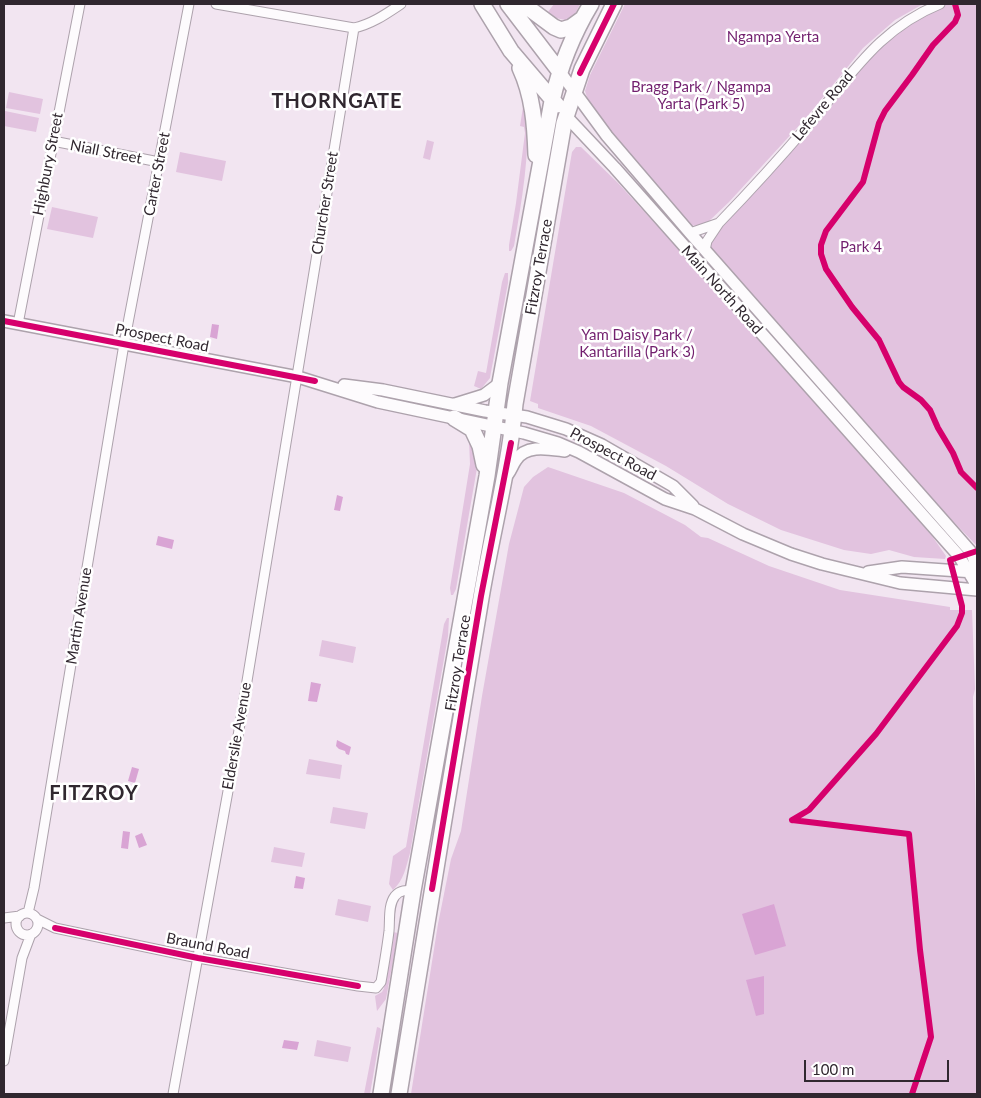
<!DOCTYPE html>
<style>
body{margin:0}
#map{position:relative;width:981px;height:1098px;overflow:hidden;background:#f2e5f1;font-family:Lato,sans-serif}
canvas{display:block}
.frame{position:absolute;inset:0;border:5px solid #30272f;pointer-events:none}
.scale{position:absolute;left:804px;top:1060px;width:145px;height:22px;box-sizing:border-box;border:2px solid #30272f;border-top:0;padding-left:6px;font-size:15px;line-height:18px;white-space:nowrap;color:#30272f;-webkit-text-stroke:4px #fff;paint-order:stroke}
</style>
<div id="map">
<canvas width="981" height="1098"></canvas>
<div class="frame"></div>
<div class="scale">100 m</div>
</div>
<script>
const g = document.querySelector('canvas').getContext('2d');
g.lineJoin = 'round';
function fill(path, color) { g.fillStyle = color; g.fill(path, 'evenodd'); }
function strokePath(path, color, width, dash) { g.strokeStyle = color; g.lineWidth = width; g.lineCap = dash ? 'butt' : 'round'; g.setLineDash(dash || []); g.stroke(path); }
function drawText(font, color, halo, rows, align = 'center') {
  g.font = font + ' Lato,sans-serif'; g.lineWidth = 5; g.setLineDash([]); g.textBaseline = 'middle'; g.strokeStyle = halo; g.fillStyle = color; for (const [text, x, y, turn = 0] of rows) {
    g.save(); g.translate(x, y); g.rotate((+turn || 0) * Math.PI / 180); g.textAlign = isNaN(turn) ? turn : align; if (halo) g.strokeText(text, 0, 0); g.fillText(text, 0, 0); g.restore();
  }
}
fill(new Path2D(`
 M554 4H580L573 18 567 23 565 20 556 18 548 12Z
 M625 4H923L895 20 863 48 806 118 729 202 707 223 698 226 689 225 624 148 589 103 585 91 590 75Z
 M945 4H977V546L881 447 708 248V242L761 185 871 55 921 14Z
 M9 92 43 99 40 114 6 108Z
 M523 107 527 108C530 154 522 200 514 246L511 251H509V245L516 203 525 133 524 127 520 126Z
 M5 111 39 118 36 132 4 126Z
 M427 140 434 142 430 160 423 158Z
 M576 147H581L618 183 767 346 932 536 946 556 945 559 914 557 889 550 871 554 844 550 781 530 728 504 666 466 591 426 538 408V404L530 401 567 181 572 152Z
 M180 152 226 161 222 181 176 172Z
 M52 207 98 217 93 238 47 229Z
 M505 273H508V283L491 372 490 378 481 389 474 386 478 371 486 373 502 282Z
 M473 438 477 468 456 589 453 595H451L450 588 470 464 469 440Z
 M548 467 624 493 685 525 701 537 708 538 769 566 840 590 950 607V610H972L975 689 973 697 977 868V1094H411L438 924 451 859 461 831 482 696 509 544 524 487 533 477Z
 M447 618H449L448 636 410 853C406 867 404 880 393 890L389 884 393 856 406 847 444 624Z
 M322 640 356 647 353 663 319 656Z
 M309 759 342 765 340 779 306 774Z
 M333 807 368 813 365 829 330 823Z
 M274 847 305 853 302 867 271 862Z
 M338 899 371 906 368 922 335 915Z
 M393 932 398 933 386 999 377 1011 375 996 382 992 384 988Z
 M377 1027 380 1028 381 1030 370 1094H364Z
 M317 1040 351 1047 348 1062 314 1056Z`), '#e2c3df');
fill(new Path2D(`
 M212 324 219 325 217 339 210 337Z
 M337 495 343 497 340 511 334 510Z
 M158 536 174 540 172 549 156 545Z
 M311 682 321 684 317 702 308 701Z
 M337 740 351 747 349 755 346 754 345 751 339 749 336 746Z
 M132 767 139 769 135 783 128 781Z
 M123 831 130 832 128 849 121 848Z
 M142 833 147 845 139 848 135 836Z
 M296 876 305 878 303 889 294 888Z
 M774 904 786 946 755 955 742 914Z
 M764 976V1014L756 1016 746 980Z
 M284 1040 299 1042 297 1050 282 1048Z`), '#d9a4d4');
const street = new Path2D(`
 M216 4 354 28C372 24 386 14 401 4
 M53 141 159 162
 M690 233 719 223
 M705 250 707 241 719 223C750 191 780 158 809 124 851 76 878 29 940 4
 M18 324 80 4
 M28 913 34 888 124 344 189 4
 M16 924a11 11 0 1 1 22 0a11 11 0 1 1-22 0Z
 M4 918 20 916
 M37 919 55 928 198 958 358 986 376 988 381 982C384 965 387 948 389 931 390 920 388 905 395 896 400 890 406 890 413 891
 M4 1061 22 958 31 934
 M173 1094 238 736 354 28`);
const secondary = new Path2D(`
 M560 72 607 136 690 233 971 552 977 567
 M566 116 615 168 959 556 977 586
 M4 321 298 377 378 402 524 433 558 443 579 452 665 499 695 509 743 534 791 554 822 564 900 583 977 590
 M344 385 383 390 485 411 527 417 566 429 602 445 673 486 693 506
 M455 404 484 395 500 383
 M508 474C511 470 513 464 516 460 526 444 549 449 565 451
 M868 572 902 567 974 572`);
const highway = new Path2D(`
 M482 4 511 51 557 105
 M508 4 560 72
 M523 4 554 27 561 30 571 27 582 19
 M520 68C533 96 535 125 536 155
 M454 418 472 429 480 446 484 465
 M381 1094 413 891 487 476 500 383 552 101C560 66 573 34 591 4
 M399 1094C426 929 453 763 481 598 492 533 509 469 515 404L564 123 582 69 614 4`);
strokePath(street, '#ada2ac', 11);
strokePath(secondary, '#ada2ac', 14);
strokePath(highway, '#ada2ac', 18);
strokePath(street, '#fdfbfd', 9);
strokePath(secondary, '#fdfbfd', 11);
strokePath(highway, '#fdfbfd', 15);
strokePath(new Path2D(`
 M955 4 958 15 955 22 933 45 912 75 885 111 879 123 863 182 826 231 821 245V254L826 269 852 307 879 340 899 382 903 387 921 400 930 410 938 428 953 453 961 472 977 488
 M580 73 614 4
 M4 321 315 381
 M792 820 909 834 920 950 931 1037 912 1094
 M792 820 809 810 876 734 957 626 962 613V606L950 560 977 551
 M432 889 481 596 511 443
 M55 928 198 958 358 986`), '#d6006c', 6);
drawText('15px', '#721f6e', '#fff', [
 ["Ngampa Yerta",773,37],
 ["Bragg Park / Ngampa",701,87],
 ["Yarta (Park 5)",701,104],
 ["Park 4",861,247],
 ["Yam Daisy Park /",637,335],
 ["Kantarilla (Park 3)",637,352]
]);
drawText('15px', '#30272f', '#fff', [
 ["Lefevre Road",823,106,-50],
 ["Niall Street",106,152,11],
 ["Highbury Street",48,164,-79],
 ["Carter Street",157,174,-79],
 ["Churcher Street",325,203,-81],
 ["Fitzroy Terrace",539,267,-80],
 ["Main North Road",722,290,48],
 ["Prospect Road",162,338,11],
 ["Prospect Road",613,454,28],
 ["Martin Avenue",79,616,-81],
 ["Fitzroy Terrace",458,663,-81],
 ["Elderslie Avenue",237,736,-80],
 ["Braund Road",208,946,11]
]);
g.letterSpacing = '1px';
drawText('bold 20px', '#30272f', '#fff', [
 ["THORNGATE",337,102],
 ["FITZROY",94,794]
]);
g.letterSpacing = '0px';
</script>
